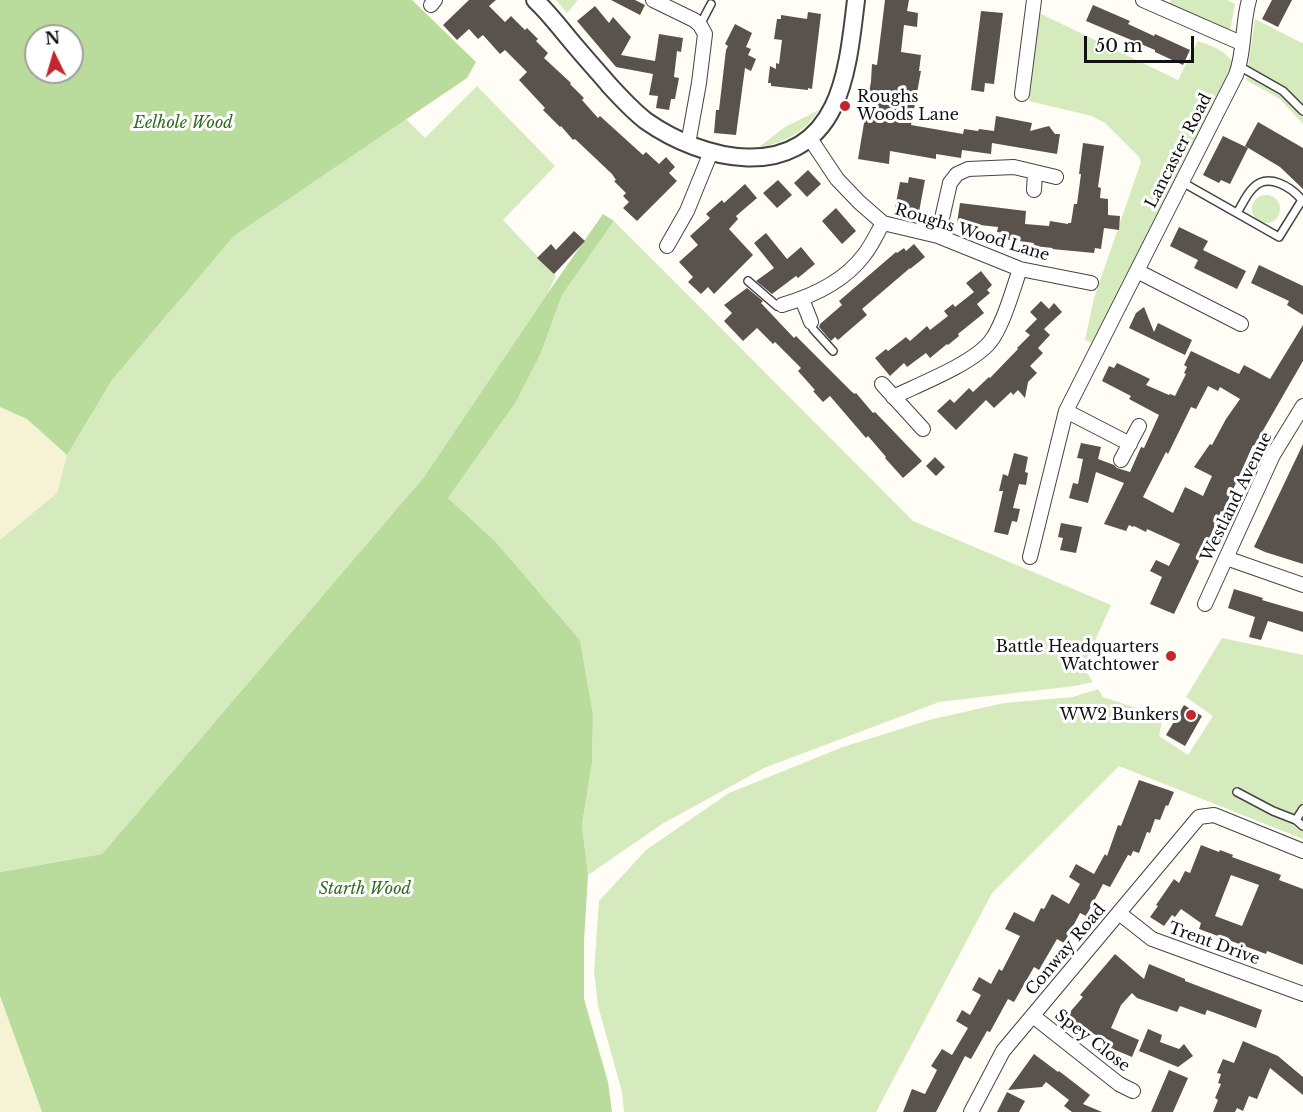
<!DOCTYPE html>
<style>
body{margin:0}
#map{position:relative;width:1303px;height:1112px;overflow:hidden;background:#fffdf5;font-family:"Libre Baskerville",serif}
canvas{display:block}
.north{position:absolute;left:24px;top:24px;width:60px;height:60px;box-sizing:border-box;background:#fff;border:2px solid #a0a0a0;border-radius:50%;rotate:355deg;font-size:16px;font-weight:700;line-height:24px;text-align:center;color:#111}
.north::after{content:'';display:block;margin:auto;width:21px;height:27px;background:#c4262e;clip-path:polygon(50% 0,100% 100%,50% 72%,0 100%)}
.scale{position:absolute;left:1084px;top:36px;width:110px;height:27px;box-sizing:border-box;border:3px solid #111;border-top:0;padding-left:8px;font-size:18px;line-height:21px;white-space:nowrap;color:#111;-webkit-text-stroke:4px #fff;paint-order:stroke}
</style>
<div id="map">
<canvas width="1303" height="1112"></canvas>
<div class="north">N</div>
<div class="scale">50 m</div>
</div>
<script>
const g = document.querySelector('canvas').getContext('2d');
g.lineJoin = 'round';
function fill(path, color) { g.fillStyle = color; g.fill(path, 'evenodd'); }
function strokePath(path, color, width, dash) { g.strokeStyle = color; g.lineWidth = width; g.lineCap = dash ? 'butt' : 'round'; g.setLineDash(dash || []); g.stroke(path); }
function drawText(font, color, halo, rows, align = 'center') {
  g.font = font + ' "Libre Baskerville",serif'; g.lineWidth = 6; g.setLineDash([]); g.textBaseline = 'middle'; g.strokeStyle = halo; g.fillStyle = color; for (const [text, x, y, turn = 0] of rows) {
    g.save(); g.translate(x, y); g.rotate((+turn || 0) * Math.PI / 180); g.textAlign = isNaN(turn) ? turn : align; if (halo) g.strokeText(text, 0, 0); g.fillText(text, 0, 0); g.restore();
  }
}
fill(new Path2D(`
 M0 407 27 419 67 455 57 493 0 540Z
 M0 996 42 1112H0Z`), '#f6f3d4');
fill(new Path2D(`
 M556 0H578L567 13Z
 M1171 0H1227L1235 4 1230 31 1167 8Z
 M1039 13 1178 80 1198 41C1211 46 1227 50 1233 64L1092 343 1085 340 1094 298 1141 162 1139 157 1105 123 1092 116 1029 101Z
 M1255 19 1302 43 1303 42V124L1280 99 1246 80Z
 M477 86 555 166 503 220 556 276 547 294 424 477 102 854 0 872V540L57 493 67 455 112 380 234 236 406 119 425 138Z
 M819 110C801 135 787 141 758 148L785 127Z
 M1252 209a14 14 0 1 1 28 0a14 14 0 1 1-28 0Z
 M614 221 913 521 1111 605 1083 667 1093 682 1074 686 939 702 764 768 662 824 588 875 582 825 592 763 593 714 580 640 495 541 448 498 516 402 541 353 562 295Z
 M1222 638 1303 655V839L1119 766 992 893 876 1112H624L622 1092 598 1006 594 971 599 901 646 850 729 793 843 747 929 720 1004 703 1073 697 1098 689 1103 697 1163 717 1159 736 1188 755 1213 716 1186 697Z`), '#d5ebbd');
fill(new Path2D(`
 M0 0H412L476 62 467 78 234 236 112 380 67 455 27 419 0 407ZM36 36H72V72H36Z
 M603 214 614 221 562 295 541 353 516 402 448 498 495 541 580 640 593 714 592 763 582 825 588 875 584 941V999L608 1082 612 1112H42L0 996V872L102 854 424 477 547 294Z`), '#b9dc9c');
fill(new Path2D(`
 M469 0H496L489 6 505 22 511 16 525 30 527 28 538 39 536 41 548 53 544 58 571 83 570 84 584 98 582 100 598 118 600 116 643 155 646 152 659 164 666 157 675 167 669 173 677 181 637 221 623 208 629 202 623 196 626 193 614 181 616 180 612 174 575 139 573 140 561 126 560 127 543 110 545 108 519 80 527 72 505 50 500 54 483 35 478 39 469 29 457 40 443 25Z
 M611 0H635L645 5 640 15Z
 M885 0H909L907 11 918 13 917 27 904 25 901 52 921 55 919 71H921L911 125 963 134 964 129 978 131 979 129 994 131 996 116 1032 123 1030 131 1049 126 1055 134H1060L1057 154 992 143 991 154 962 150 961 158 936 154V159L890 151 889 164 858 159 871 81 872 64 877 65Z
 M1272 0H1292L1278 27 1262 19Z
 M1093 5 1130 21 1128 24 1154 36 1155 34 1190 50 1183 65 1155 52V50L1086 21Z
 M595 6 609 23 613 17 631 37 621 55 655 61 659 34 683 38 681 52 677 51 674 77 679 78 675 99H671L669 110 656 108 658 96 649 95 653 74 616 67 577 21Z
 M981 11 1003 13 994 84 985 83 984 92 971 90Z
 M808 12 821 14 812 89 808 88V90L771 86V83H768L770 66 776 69V63L779 64 782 40 774 39 777 19H781V15L807 19Z
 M735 24 752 33 746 47 751 49 748 55 756 59 751 71 745 68 736 135 714 133 716 110H719L726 50 728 46 725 44Z
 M1258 122 1303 148V189L1280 167 1245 146Z
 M1223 136 1248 148 1230 184 1221 180 1219 183 1203 175Z
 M1083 143 1104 146 1098 187 1101 188 1100 198 1108 199V215L1120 216 1119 230 1104 228 1101 249 1095 248 1094 253 1052 249 1053 248 1033 246 1034 243 1004 239 1005 233 997 232 998 227 971 224V225L957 223 960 203 1026 211 1025 224 1049 226 1050 221 1068 224V223H1071L1074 204H1077L1081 174H1079Z
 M808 170 821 184 807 197 794 183Z
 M909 177 925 180 919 212 895 208 900 182 908 183Z
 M778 180 792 195 777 208 763 193Z
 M745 184 757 198 736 216 738 219 729 229 753 255 714 294 708 287 701 294 688 282 693 277 679 262 698 245 690 236 710 218 706 214 722 200 724 203Z
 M836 208 856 231 842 244 822 221Z
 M1179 227 1208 241 1203 250 1246 271 1237 289 1194 268 1198 260 1170 246Z
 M574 231 585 241 554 274 537 258 551 244 556 250Z
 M766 233 787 259 801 247 815 264 798 278 796 276 772 294 756 281 774 268 754 243Z
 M914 244 925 257 910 269V268L862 309 867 315 838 340 835 337 831 341 819 327 820 324 842 305 839 301 896 252 897 253 904 248 906 251Z
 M1259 265 1303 286V315L1287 305 1289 301 1251 283Z
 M981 271 992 285 987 290 990 293 977 304 984 313 958 334 959 336 948 345 947 344 930 358 926 353 907 367 904 363 890 376 875 358 886 349 888 351 906 337 910 341 927 326 930 330 948 316 944 311 953 304 955 307 974 292 966 283Z
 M747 288 763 301 761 303 794 338 796 336 852 392 855 394 856 393 873 413 875 412 922 461 903 478 885 458 886 457 868 436 866 438 830 396 823 402 813 391 815 390 798 371 801 368 775 342 773 344 757 328 743 341 724 321 732 313 724 305Z
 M1041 301 1049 309 1054 303 1062 312 1044 329 1050 335 1038 348 1043 353 1030 366 1037 373 1028 382 1025 398 1018 390 1013 395 1011 392 994 408 986 400 956 430 937 411 950 399 954 403 969 388 973 392 989 377 990 378 1018 349 1017 348 1030 335 1025 331 1037 319 1030 312Z
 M1144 307 1154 332 1158 323 1192 340 1185 355 1129 328 1136 313Z
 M1303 325V361L1254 446 1253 445 1223 512 1221 511 1202 555 1174 614 1150 604 1162 577 1150 571 1156 560 1169 566 1180 544 1147 529 1146 532 1134 526 1133 527 1129 525 1126 531 1104 524 1124 483 1096 472 1088 503 1069 498 1073 483 1078 484 1083 459 1077 458 1081 443 1101 447 1098 459 1114 465 1117 468 1130 472 1141 447 1144 448 1159 415 1129 399 1131 396 1102 381 1109 366 1114 368 1117 363 1150 379 1146 385 1169 395 1170 394 1175 396 1186 374 1184 373 1187 367 1184 365 1191 351 1239 374 1244 365 1270 379ZM1208 386 1218 391 1220 387 1240 399 1226 419 1212 445 1210 444 1194 467 1212 476 1203 496 1185 487 1173 513 1143 497 1166 452 1168 454 1191 407 1196 409Z
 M1303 444V564L1265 552 1254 547Z
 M1014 453 1028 457 1025 472 1028 473 1026 485 1019 484 1013 508 1020 509 1017 522 1012 521 1008 535 994 532 1003 491H999L1003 474 1008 476Z
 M935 457 945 467 936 476 926 466Z
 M1061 523 1082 527 1076 553 1060 550 1063 538 1058 537Z
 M1234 589 1263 598 1262 600 1303 612V632L1268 621 1261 640 1249 637 1255 617 1228 608Z
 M1184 705 1202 716 1185 746 1166 735Z
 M1139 780 1174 792 1168 806 1166 805 1160 820 1155 819 1150 833 1147 832 1139 853 1133 851 1131 856 1128 855 1110 887 1103 884 1086 916 1080 913 1064 943 1057 939 1039 970 1034 967 1014 1002 1008 999 990 1032 987 1031 971 1059 965 1056 936 1112H903L912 1089 925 1094 937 1070 931 1066 942 1049 952 1055 968 1028 956 1021 962 1010 970 1015 981 995 972 990 979 977 991 984 999 969 1002 971 1020 936 1005 929 1014 912 1034 922 1041 908 1044 909 1052 894 1069 904 1080 884 1069 877 1076 864 1094 874 1105 854 1107 856 1118 825 1121 826Z
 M1201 845 1219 852 1220 850 1233 855 1232 857 1281 875 1279 880 1303 889V965L1267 951 1266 954 1199 929 1201 923 1181 909 1175 917 1172 915 1164 926 1150 917 1158 906 1156 905 1174 879 1179 883 1185 871 1190 873ZM1231 875 1259 885 1242 926 1215 916Z
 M1115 954 1144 979 1149 964 1185 979V981L1262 1010 1256 1028 1207 1010 1205 1015 1180 1006 1177 1012 1137 998 1132 993 1121 1005 1111 1028 1139 1040 1132 1057 1101 1044 1104 1038 1081 1029 1078 1032 1063 1020 1083 997 1080 995Z
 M1148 1029 1162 1035 1160 1042 1179 1049 1184 1044 1193 1056 1178 1067 1139 1051Z
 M1243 1041 1278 1056 1303 1077V1095L1270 1068 1257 1099 1249 1096 1243 1111 1237 1108 1235 1112H1213L1218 1100 1215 1098 1221 1084 1218 1083 1221 1074 1217 1073 1223 1059 1234 1063Z
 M1034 1054 1058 1072 1059 1071 1090 1095 1083 1104 1102 1112H1072L1064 1106 1069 1100 1046 1082 1042 1087 1008 1090Z
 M1169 1070 1188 1078 1173 1112H1151Z
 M1007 1092 1025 1101 1019 1112H997Z`), '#5a524d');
const service = new Path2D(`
 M700 25 711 4
 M1239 66 1283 91 1303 111
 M1182 182 1279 237 1302 200C1291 187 1268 172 1253 188 1246 195 1242 205 1237 213
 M748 281 777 306 782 305
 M811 322 813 329 833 351
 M1237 792 1273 811 1296 820 1303 826
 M1296 820 1303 809`);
const minor = new Path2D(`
 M653 0 694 20 700 25 705 34 699 83 688 144
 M1143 0 1241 43
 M431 5 435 0
 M1022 94 1034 0
 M809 137 837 179 859 202 883 223 938 236 1020 269 1091 283
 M1034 190 1035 172
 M938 236 950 183 957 174 968 169 1014 167 1056 177
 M667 246 687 211 711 152
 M1137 271 1241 324
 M802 299 811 322
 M782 305C813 296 844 282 864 255 872 245 877 233 883 223
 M882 384 923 429
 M893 397C920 384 972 364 990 342 1003 326 1013 289 1020 269
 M1066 411 1130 444
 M1121 460 1139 426
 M1030 557 1066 411 1236 75C1245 51 1242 24 1249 0
 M1226 558 1303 585
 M1205 604 1273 455 1303 406
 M1119 913 1152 939 1303 994
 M1033 1016 1119 1084 1133 1091
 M971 1112 1003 1051 1199 817 1214 815 1303 851`);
const tertiary = new Path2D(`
 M535 0C551 15 563 32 577 48 588 61 599 73 610 86 621 98 633 111 646 121 703 161 796 183 833 107 848 77 852 33 856 0`);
strokePath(service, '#444', 10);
strokePath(minor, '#444', 16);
strokePath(tertiary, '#444', 20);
strokePath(service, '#fff', 7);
strokePath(minor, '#fff', 14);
strokePath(tertiary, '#fff', 16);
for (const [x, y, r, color] of [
 [845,106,6,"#c4262e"],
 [1171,656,6,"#c4262e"],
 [1191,715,6,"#c4262e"]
]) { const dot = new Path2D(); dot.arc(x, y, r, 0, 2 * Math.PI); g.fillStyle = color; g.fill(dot); strokePath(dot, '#fff', 2); }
drawText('16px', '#111', '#fff', [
 ["Roughs",857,97,"left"],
 ["Woods Lane",857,115,"left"],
 ["Battle Headquarters",1159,647],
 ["Watchtower",1159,665],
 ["WW2 Bunkers",1179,715]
], 'right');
drawText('italic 16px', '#2f6b1f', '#fff', [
 ["Eelhole Wood",183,123],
 ["Starth Wood",365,889]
]);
drawText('16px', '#111', '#fff', [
 ["Lancaster Road",1179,151,-63],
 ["Roughs Wood Lane",972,233,17],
 ["Westland Avenue",1237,497,-64],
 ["Trent Drive",1214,944,20],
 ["Conway Road",1066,950,-50],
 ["Spey Close",1092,1041,38]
]);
</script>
